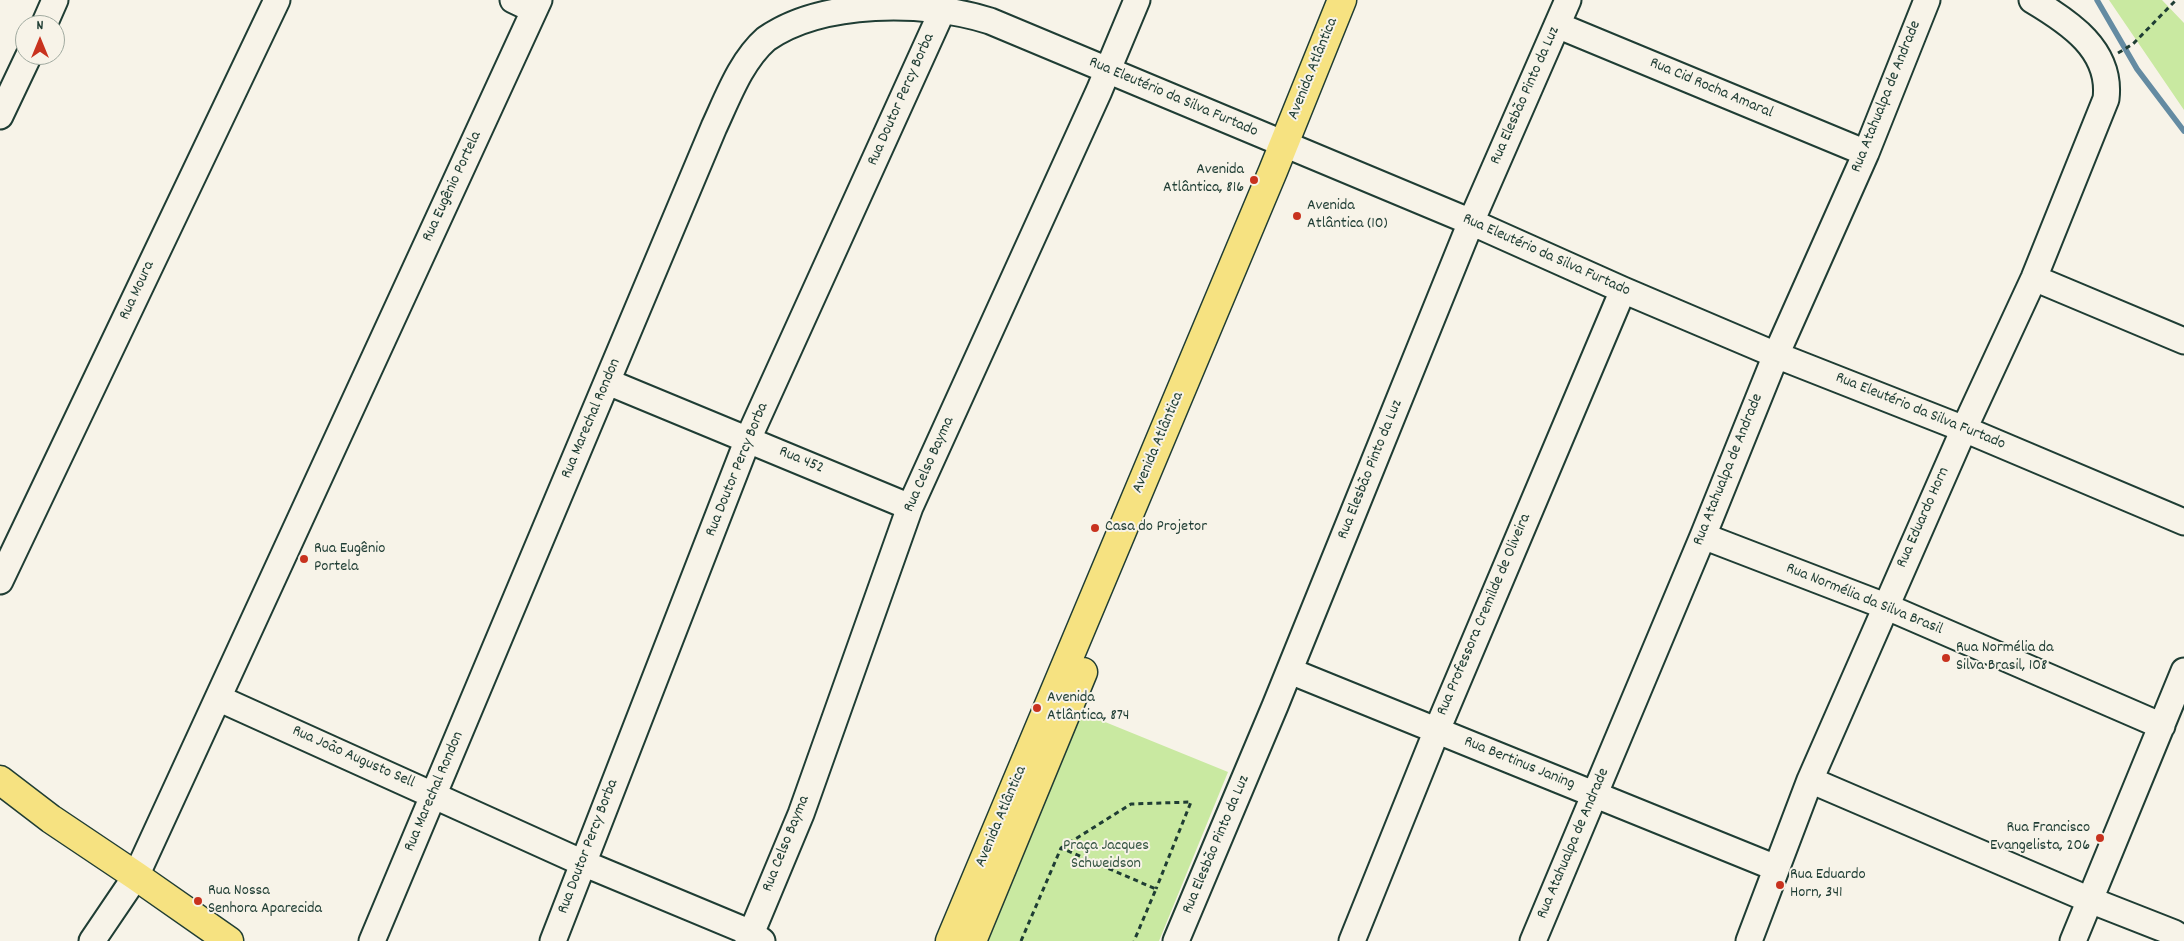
<!DOCTYPE html>
<meta charset="utf-8">
<style>
body{margin:0}
#map{position:relative;width:2184px;height:941px;overflow:hidden;background:#f7f3e8;font-family:Dekko,sans-serif}
canvas{display:block}
.north{position:absolute;left:15px;top:15px;width:50px;height:50px;box-sizing:border-box;background:#f7f3e8;border:1px solid #a1aaa0;border-radius:50%;rotate:0deg;font-size:14px;font-weight:700;line-height:20px;text-align:center;color:#1f3d34}
.north::after{content:'';display:block;margin:auto;width:18px;height:22px;background:#c8321e;clip-path:polygon(50% 0,100% 100%,50% 72%,0 100%)}
</style>
<div id="map">
<canvas width="2184" height="941"></canvas>
<div class="north">N</div>
</div>
<script>
const g = document.querySelector('canvas').getContext('2d');
g.lineJoin = 'round';
function fill(path, color) { g.fillStyle = color; g.fill(path, 'evenodd'); }
function strokePath(path, color, width, dash) { g.strokeStyle = color; g.lineWidth = width; g.lineCap = dash ? 'butt' : 'round'; g.setLineDash(dash || []); g.stroke(path); }
function drawText(font, color, halo, rows, align = 'center') {
  g.font = font + ' Dekko,sans-serif'; g.lineWidth = 4; g.setLineDash([]); g.textBaseline = 'middle'; g.strokeStyle = halo; g.fillStyle = color; for (const [text, x, y, turn = 0] of rows) {
    g.save(); g.translate(x, y); g.rotate((+turn || 0) * Math.PI / 180); g.textAlign = isNaN(turn) ? turn : align; if (halo) g.strokeText(text, 0, 0); g.fillText(text, 0, 0); g.restore();
  }
}
fill(new Path2D(`
 M2109 0H2162L2184 23V110Z
 M1078 711 1228 772 1159 941H984Z`), '#c9e9a1');
strokePath(new Path2D(`
 M2097 0 2137 69 2184 131`), '#648ba2', 5.5);
const minor = new Path2D(`
 M513 0 534 10
 M44 25 55 0
 M1557 25 1866 153
 M0 116 29 55
 M2034 278 2184 341
 M608 382 910 507
 M1703 536 1885 606 2162 726
 M0 581 277 0
 M1290 671 1776 868
 M218 698 583 863 751 933 762 941
 M1810 780 2090 900 2174 933 2184 939
 M92 941 136 876 539 0
 M372 941 714 127C728 97 741 61 766 39 822 0 925 0 990 21L1471 222 1623 290 1776 355 1964 429 2184 522
 M553 941 748 439 944 7
 M748 941 801 814 910 507 1099 91 1137 0
 M1176 941 1275 706 1471 222 1568 0
 M1352 941 1437 730 1623 290
 M1533 941 1703 536 1776 355 1866 153 1927 0
 M1749 941 1810 780 1964 429 2034 278 2106 99C2112 50 2069 22 2032 0
 M2073 941 2184 671`);
const major = new Path2D(`
 M0 780 51 819 136 876 229 941
 M950 941 1273 171 1342 0
 M972 941 1083 672`);
strokePath(minor, '#1f3d34', 29);
strokePath(major, '#1f3d34', 31);
strokePath(new Path2D(`
 M2118 53 2133 44 2176 0
 M1061 848 1131 804 1191 802 1156 889
 M1021 941 1061 848 1156 889 1134 941`), '#1f3d34', 3, [5, 4]);
strokePath(minor, '#f7f3e8', 25);
strokePath(major, '#f6e281', 28);
for (const [x, y, r, color] of [
 [1254,180,5,"#c8321e"],
 [1297,216,5,"#c8321e"],
 [1095,528,5,"#c8321e"],
 [304,559,5,"#c8321e"],
 [1946,658,5,"#c8321e"],
 [1037,708,5,"#c8321e"],
 [2100,838,5,"#c8321e"],
 [1780,885,5,"#c8321e"],
 [198,901,5,"#c8321e"]
]) { const dot = new Path2D(); dot.arc(x, y, r, 0, 2 * Math.PI); g.fillStyle = color; g.fill(dot); strokePath(dot, '#f7f3e8', 2); }
drawText('16px', '#1f3d34', '#f7f3e8', [
 ["Avenida Atlântica",1314,69,-68],
 ["Rua Cid Rocha Amaral",1711,89,23],
 ["Rua Elesbão Pinto da Luz",1526,96,-66],
 ["Rua Atahualpa de Andrade",1887,97,-68],
 ["Rua Eleutério da Silva Furtado",1173,98,23],
 ["Rua Doutor Percy Borba",902,100,-66],
 ["Rua Eugênio Portela",453,187,-65],
 ["Rua Eleutério da Silva Furtado",1546,256,24],
 ["Rua Moura",138,291,-65],
 ["Rua Eleutério da Silva Furtado",1920,412,22],
 ["Rua Marechal Rondon",592,419,-67],
 ["Avenida Atlântica",1159,443,-67],
 ["Rua 452",801,461,23],
 ["Rua Celso Bayma",930,465,-66],
 ["Rua Doutor Percy Borba",738,470,-68],
 ["Rua Elesbão Pinto da Luz",1371,470,-68],
 ["Rua Atahualpa de Andrade",1729,470,-68],
 ["Rua Eduardo Horn",1924,518,-66],
 ["Rua Normélia da Silva Brasil",1864,600,22],
 ["Rua Professora Cremilde de Oliveira",1485,615,-67],
 ["Rua João Augusto Sell",353,758,24],
 ["Rua Bertinus Janing",1519,764,22],
 ["Rua Marechal Rondon",435,792,-67],
 ["Avenida Atlântica",1002,817,-67],
 ["Rua Celso Bayma",787,844,-68],
 ["Rua Atahualpa de Andrade",1574,844,-67],
 ["Rua Elesbão Pinto da Luz",1217,845,-67],
 ["Rua Doutor Percy Borba",589,847,-69]
]);
drawText('16px', '#1f3d34', '#f7f3e8', [
 ["Avenida",1244,171,"right"],
 ["Atlântica, 816",1244,189,"right"],
 ["Avenida",1307,207],
 ["Atlântica (10)",1307,225],
 ["Casa do Projetor",1105,528],
 ["Rua Eugênio",314,550],
 ["Portela",314,568],
 ["Rua Normélia da",1956,649],
 ["Silva Brasil, 108",1956,667],
 ["Avenida",1047,699],
 ["Atlântica, 874",1047,717],
 ["Rua Francisco",2090,829,"right"],
 ["Evangelista, 206",2090,847,"right"],
 ["Rua Eduardo",1790,876],
 ["Horn, 341",1790,894],
 ["Rua Nossa",208,892],
 ["Senhora Aparecida",208,910]
], 'left');
drawText('16px', '#385744', '#f7f3e8', [
 ["Praça Jacques",1106,847],
 ["Schweidson",1106,865]
]);
</script>
